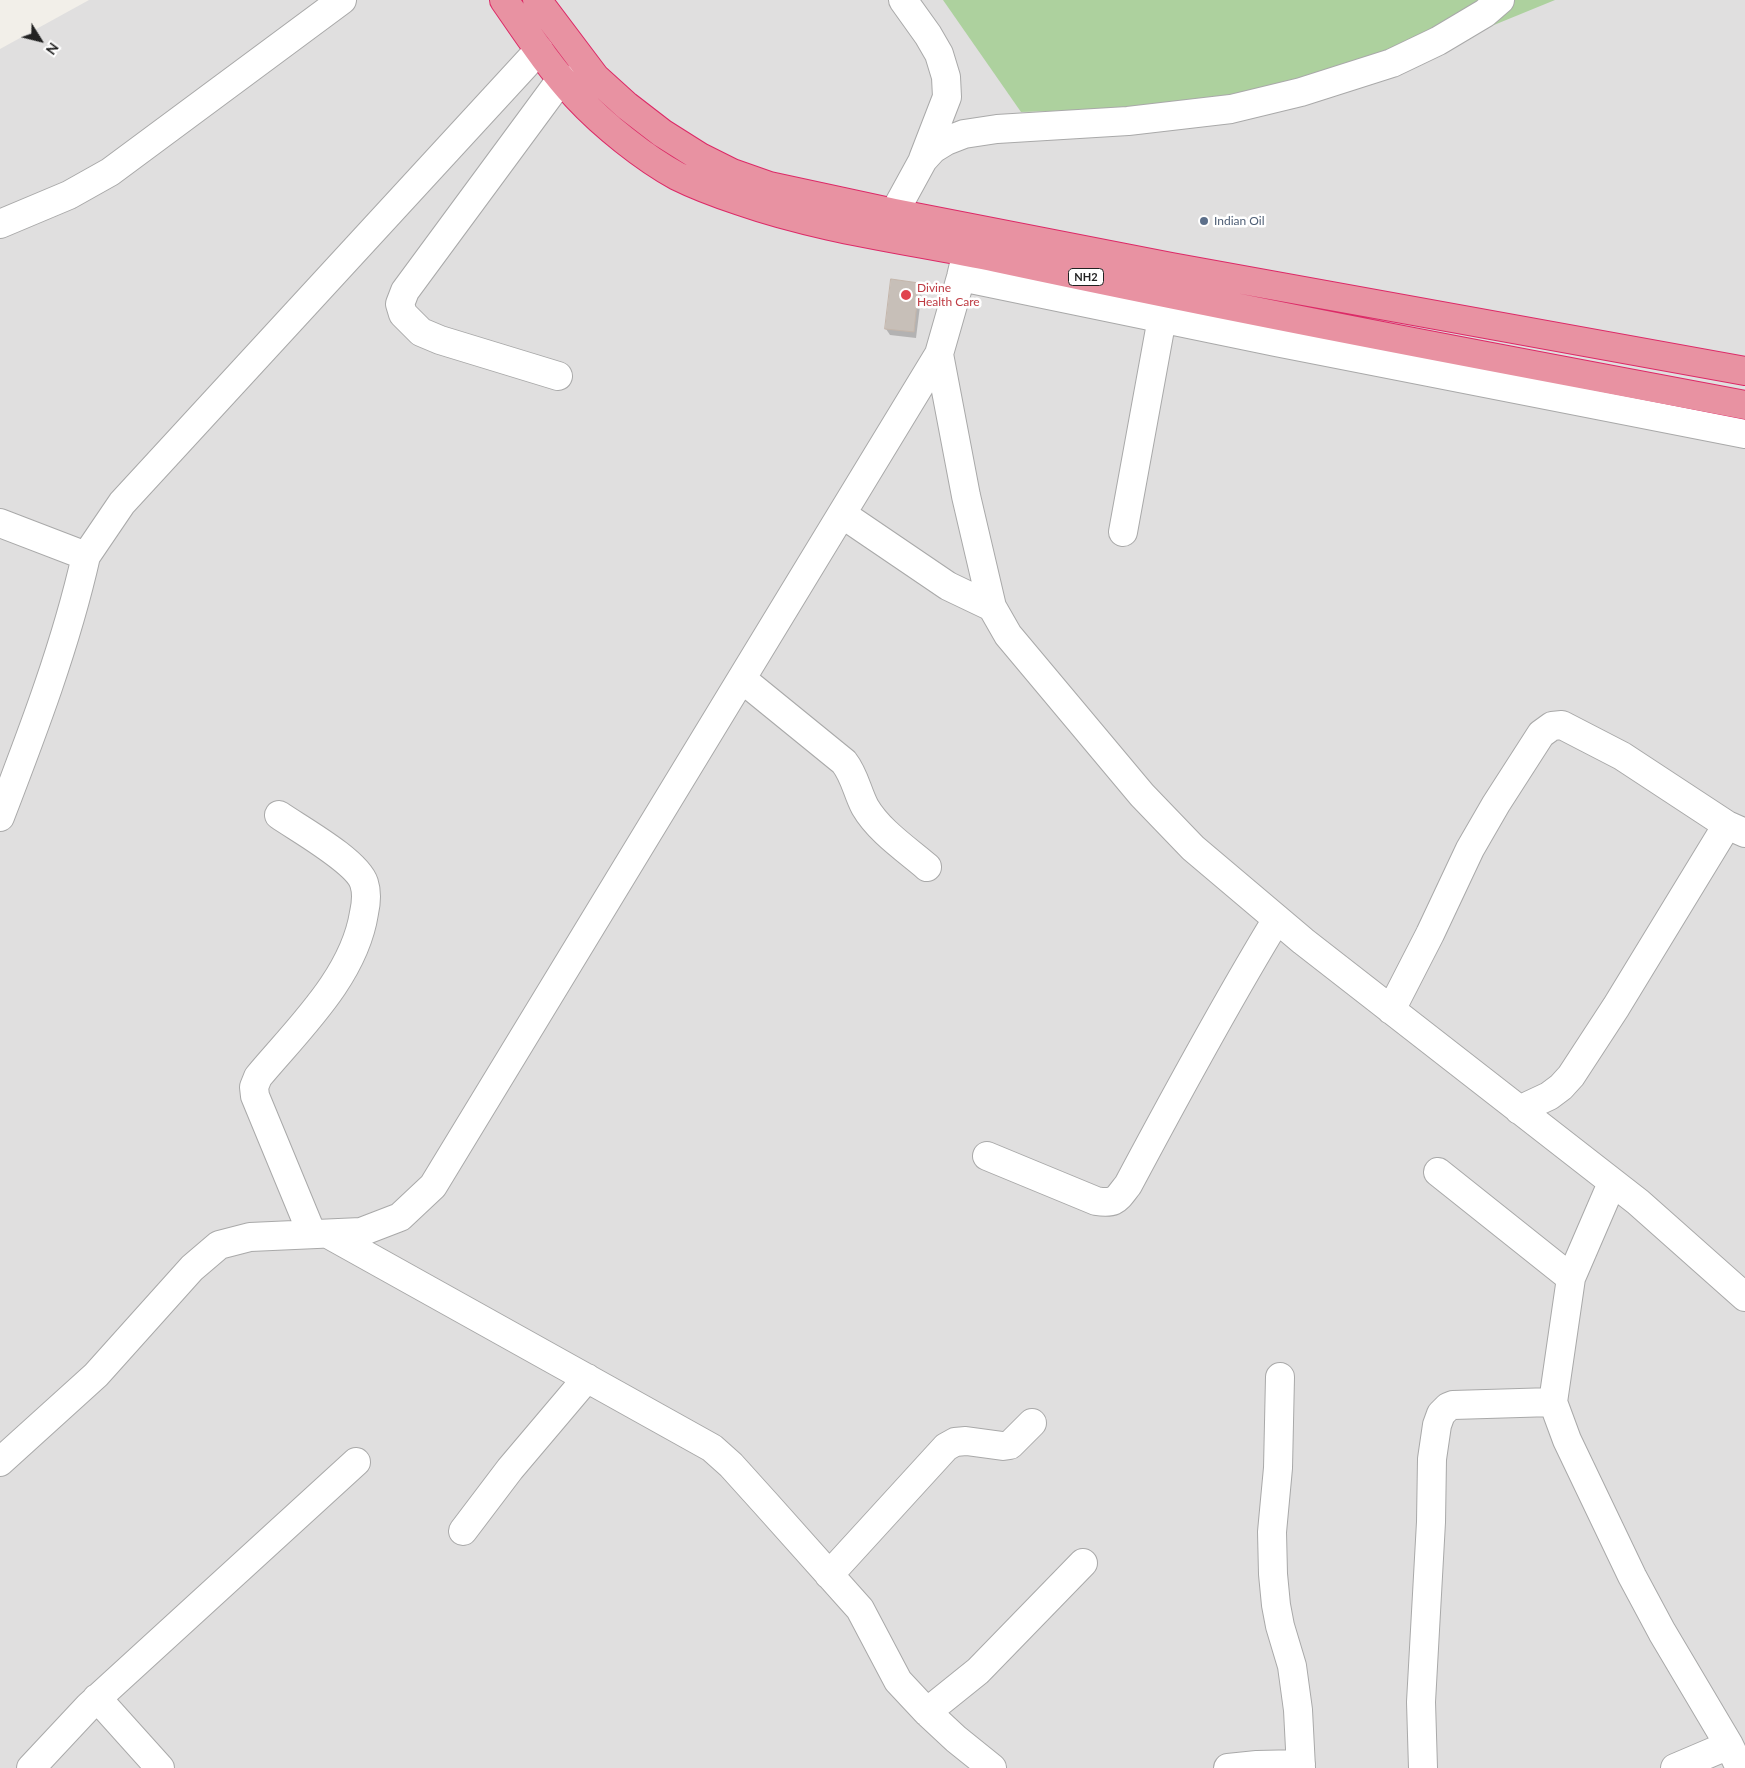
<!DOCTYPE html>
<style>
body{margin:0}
#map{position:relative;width:1745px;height:1768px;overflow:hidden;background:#f2efe9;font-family:Lato,sans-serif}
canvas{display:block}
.north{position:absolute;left:15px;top:15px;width:50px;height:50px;-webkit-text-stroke:4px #fff;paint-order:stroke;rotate:126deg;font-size:14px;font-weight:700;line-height:20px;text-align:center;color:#222}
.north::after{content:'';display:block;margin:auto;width:18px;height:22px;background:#222;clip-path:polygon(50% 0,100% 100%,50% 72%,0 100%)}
</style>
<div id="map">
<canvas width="1745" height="1768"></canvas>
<div class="north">N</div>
</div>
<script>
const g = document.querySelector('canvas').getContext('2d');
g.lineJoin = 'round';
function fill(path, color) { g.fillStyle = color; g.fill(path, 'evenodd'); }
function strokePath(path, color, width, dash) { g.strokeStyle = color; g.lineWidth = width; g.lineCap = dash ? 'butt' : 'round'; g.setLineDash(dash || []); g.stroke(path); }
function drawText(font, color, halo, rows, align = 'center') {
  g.font = font + ' Lato,sans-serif'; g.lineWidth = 5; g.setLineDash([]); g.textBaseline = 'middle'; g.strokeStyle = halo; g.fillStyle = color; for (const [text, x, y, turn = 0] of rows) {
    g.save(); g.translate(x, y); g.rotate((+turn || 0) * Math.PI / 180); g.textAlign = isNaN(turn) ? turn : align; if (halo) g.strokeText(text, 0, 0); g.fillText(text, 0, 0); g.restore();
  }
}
fill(new Path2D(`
 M89 0H1745V1768H0V49Z`), '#e0dfdf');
fill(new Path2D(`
 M943 0H1555L1362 79 1109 109 1021 112Z`), '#add19e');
fill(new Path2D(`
 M919 284 922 290 916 338 890 335 886 329Z`), '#0003');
const building = new Path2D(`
 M891 279 919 283 914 332 885 329Z`);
fill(building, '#c7bfb8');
strokePath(building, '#c4b6ab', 1);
const minor = new Path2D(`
 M903 0 928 35 939 54 946 77 947 97 923 159
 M894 213 923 160 933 149 946 141 964 134 997 129 1128 121 1231 109 1301 92 1392 63 1438 41 1485 13 1500 0
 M0 224 69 195 110 172 342 0
 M961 277 1276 342 1745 434
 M939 354 966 496 992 607 1008 635 1142 795 1193 848 1303 941 1638 1202 1745 1297
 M558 376 440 340 421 332 403 314 400 304 405 291 562 78
 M842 514 948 586 992 607
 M0 523 86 556 122 503 539 50
 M1123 532 1162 318
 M742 679 844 762C855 776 857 792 865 807 879 831 906 849 927 867
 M279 815C299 829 357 861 364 883 367 892 366 904 364 913 354 977 298 1029 258 1077L254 1087 255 1096 312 1234
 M0 817C33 731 66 645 86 556
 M1391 1010 1430 934 1470 849 1496 804 1541 734 1552 726 1562 725 1622 756 1727 825 1745 833
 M1519 1110 1549 1096 1561 1087 1571 1076 1616 1007 1727 825
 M987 1156 1096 1201C1116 1204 1116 1200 1128 1185 1176 1095 1224 1006 1277 919
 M1438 1172 1571 1278
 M1612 1183 1571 1278 1553 1402 1567 1440 1632 1576 1662 1632 1729 1745 1740 1768
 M328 1234 712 1448 731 1465 768 1506 860 1609 898 1681 927 1712 956 1739 992 1768
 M1280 1377 1278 1468 1272 1532 1273 1574 1276 1605 1280 1626 1292 1666 1298 1710 1301 1768
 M0 1462 96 1375 192 1268 219 1245 250 1237 361 1232 400 1217 433 1186 939 354 961 277 972 230
 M463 1531 510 1469 587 1378
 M829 1575 946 1447 955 1442 966 1441 1003 1446 1010 1445 1032 1423
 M97 1698 160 1768
 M927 1712 978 1671 1083 1563
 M31 1768 89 1706 356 1462
 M1228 1768 1257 1765 1301 1764
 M1423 1768 1421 1702 1431 1522 1432 1459 1437 1425 1441 1414 1448 1407 1453 1405 1553 1402
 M1675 1768 1729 1745`);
const highway = new Path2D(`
 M504 0C527 33 549 67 577 97 603 125 644 158 677 176 697 186 719 194 740 201 823 230 911 240 997 258 1245 311 1495 358 1745 405
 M537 0 595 77 627 106 662 133 700 157 732 173 769 186 894 213 1171 267 1745 371`);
strokePath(minor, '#a9a9a9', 30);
strokePath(highway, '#dc2a67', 30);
strokePath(minor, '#fff', 28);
strokePath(highway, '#e892a2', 28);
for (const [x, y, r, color] of [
 [1204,221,5,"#5c6f8a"],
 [906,295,6,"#e0444e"]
]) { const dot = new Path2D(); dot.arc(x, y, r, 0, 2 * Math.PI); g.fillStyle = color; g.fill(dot); strokePath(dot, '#fff', 2); }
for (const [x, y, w] of [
 [1086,277,35]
]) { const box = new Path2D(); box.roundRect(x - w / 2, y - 8.5, w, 17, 4); g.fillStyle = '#fff'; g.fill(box); strokePath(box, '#222', 1); }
drawText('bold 11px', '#222', null, [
 ["NH2",1086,277]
]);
drawText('12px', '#4e5e75', '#fff', [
 ["Indian Oil",1214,221]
], 'left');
drawText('12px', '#be3a42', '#fff', [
 ["Divine",917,288],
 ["Health Care",917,302]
], 'left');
</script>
